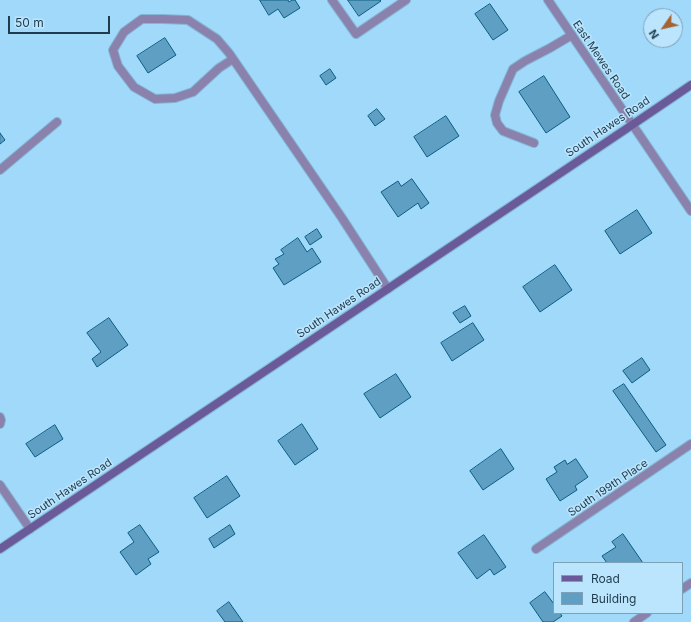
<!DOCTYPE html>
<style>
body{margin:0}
#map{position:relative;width:691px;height:622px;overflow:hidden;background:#a1d9fa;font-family:Inter,sans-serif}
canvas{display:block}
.legend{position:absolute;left:553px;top:562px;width:130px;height:52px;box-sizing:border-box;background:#bbe4fd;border:1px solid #7ca1b7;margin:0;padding:5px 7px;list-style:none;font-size:12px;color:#1e3c4d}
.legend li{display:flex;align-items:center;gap:8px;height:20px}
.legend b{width:20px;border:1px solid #7ca1b7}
.north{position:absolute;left:643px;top:8px;width:40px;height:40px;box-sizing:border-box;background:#bbe4fd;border:1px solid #7ca1b7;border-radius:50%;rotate:236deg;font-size:11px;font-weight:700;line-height:16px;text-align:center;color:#1e3c4d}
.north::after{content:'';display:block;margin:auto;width:14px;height:18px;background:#a66331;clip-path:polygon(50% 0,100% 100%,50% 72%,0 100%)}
.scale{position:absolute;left:8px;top:16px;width:102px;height:18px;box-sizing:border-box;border:2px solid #1e3c4d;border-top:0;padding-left:5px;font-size:12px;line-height:14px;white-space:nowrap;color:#1e3c4d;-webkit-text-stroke:3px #bbe4fd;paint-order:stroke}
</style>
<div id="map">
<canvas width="691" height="622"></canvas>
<ul class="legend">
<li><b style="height:5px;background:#6b5a99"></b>Road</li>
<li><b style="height:11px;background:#5f9fc4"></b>Building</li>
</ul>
<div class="north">N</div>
<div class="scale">50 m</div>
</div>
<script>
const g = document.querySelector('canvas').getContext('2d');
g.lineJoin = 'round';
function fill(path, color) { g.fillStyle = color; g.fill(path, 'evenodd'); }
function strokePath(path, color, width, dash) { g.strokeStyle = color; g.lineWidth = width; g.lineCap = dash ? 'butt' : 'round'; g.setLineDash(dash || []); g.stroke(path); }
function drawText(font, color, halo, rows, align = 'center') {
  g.font = font + ' Inter,sans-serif'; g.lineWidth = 3; g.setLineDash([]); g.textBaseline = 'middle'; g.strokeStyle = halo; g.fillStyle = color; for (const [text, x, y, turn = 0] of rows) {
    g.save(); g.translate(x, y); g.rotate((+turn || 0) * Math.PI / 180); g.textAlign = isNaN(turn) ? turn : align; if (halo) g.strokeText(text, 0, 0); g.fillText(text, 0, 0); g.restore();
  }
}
const building = new Path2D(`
 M260 0H288L289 2 292 0H295L300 8 284 18 278 9 269 15Z
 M348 0H380L381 1 359 16Z
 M490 4 508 30 493 40 475 14Z
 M165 38 176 55 148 73 137 56Z
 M330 69 336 78 326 85 320 76Z
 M544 76 570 117 546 133 519 92Z
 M377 109 385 119 375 126 368 116Z
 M446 116 459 136 427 157 414 137Z
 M0 133 5 140 0 144Z
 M412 179 429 203 421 209 418 203 398 217 381 192 398 181 401 186Z
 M637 210 652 233 620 254 605 231Z
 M317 229 322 237 310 245 305 237Z
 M298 238 307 252 312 248 321 262 284 285 273 268 279 264 275 259 284 254 281 250Z
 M555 265 572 290 540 312 523 287Z
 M465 306 471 316 460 323 453 313Z
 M109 318 128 345 97 367 92 359 101 352 87 333Z
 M473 323 484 340 452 361 441 343Z
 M642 358 650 370 632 383 623 371Z
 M396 374 411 397 380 418 364 394Z
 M624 384 666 445 656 452 613 391Z
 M302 424 318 449 295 465 278 441Z
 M55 425 63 439 35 457 26 444Z
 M501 449 514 469 483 490 470 471Z
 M576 459 588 477 575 486 577 490 560 501 546 479 557 472 554 467 565 460 567 464Z
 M227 476 240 496 207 518 194 498Z
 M140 525 159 552 148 559 151 564 136 575 120 552 134 542 128 533Z
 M230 525 235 534 214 548 209 539Z
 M623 534 643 563H607L602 556 616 547 612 542Z
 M484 535 506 567 494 575 490 569 477 579 458 553Z
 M545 592 554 604V613H560L562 616 553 622H543L530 603Z
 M229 602 243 622H225L217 611Z`);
fill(building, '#5f9fc4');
strokePath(building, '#0b5d82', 1);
const service = new Path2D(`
 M332 0 356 34 406 0
 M233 59 219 68 193 92 175 98 155 99 134 87 118 66 113 50 124 32 142 19H163L188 20 217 39 229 53 342 218 388 289
 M534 143 503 131 497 123 495 115 499 101 513 69 525 61 550 48 572 35
 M0 170 57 122
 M0 417 1 420 0 424
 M0 485 30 529`);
const minor = new Path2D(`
 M548 0 691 211
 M536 549 691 444
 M682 589 691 583
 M634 622 647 613`);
const secondary = new Path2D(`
 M0 549 632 125 691 85`);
strokePath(service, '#84b6d4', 10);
strokePath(minor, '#84b6d4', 10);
strokePath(secondary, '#84b6d4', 10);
strokePath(service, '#8b81ad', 8);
strokePath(minor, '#8b81ad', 8);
strokePath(secondary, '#6b5a99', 8);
drawText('11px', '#1e3c4d', '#bbe4fd', [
 ["East Mewes Road",601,60,56],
 ["South Hawes Road",608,127,-34],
 ["South Hawes Road",339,308,-34],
 ["South 199th Place",608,488,-34],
 ["South Hawes Road",70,489,-34]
]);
</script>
